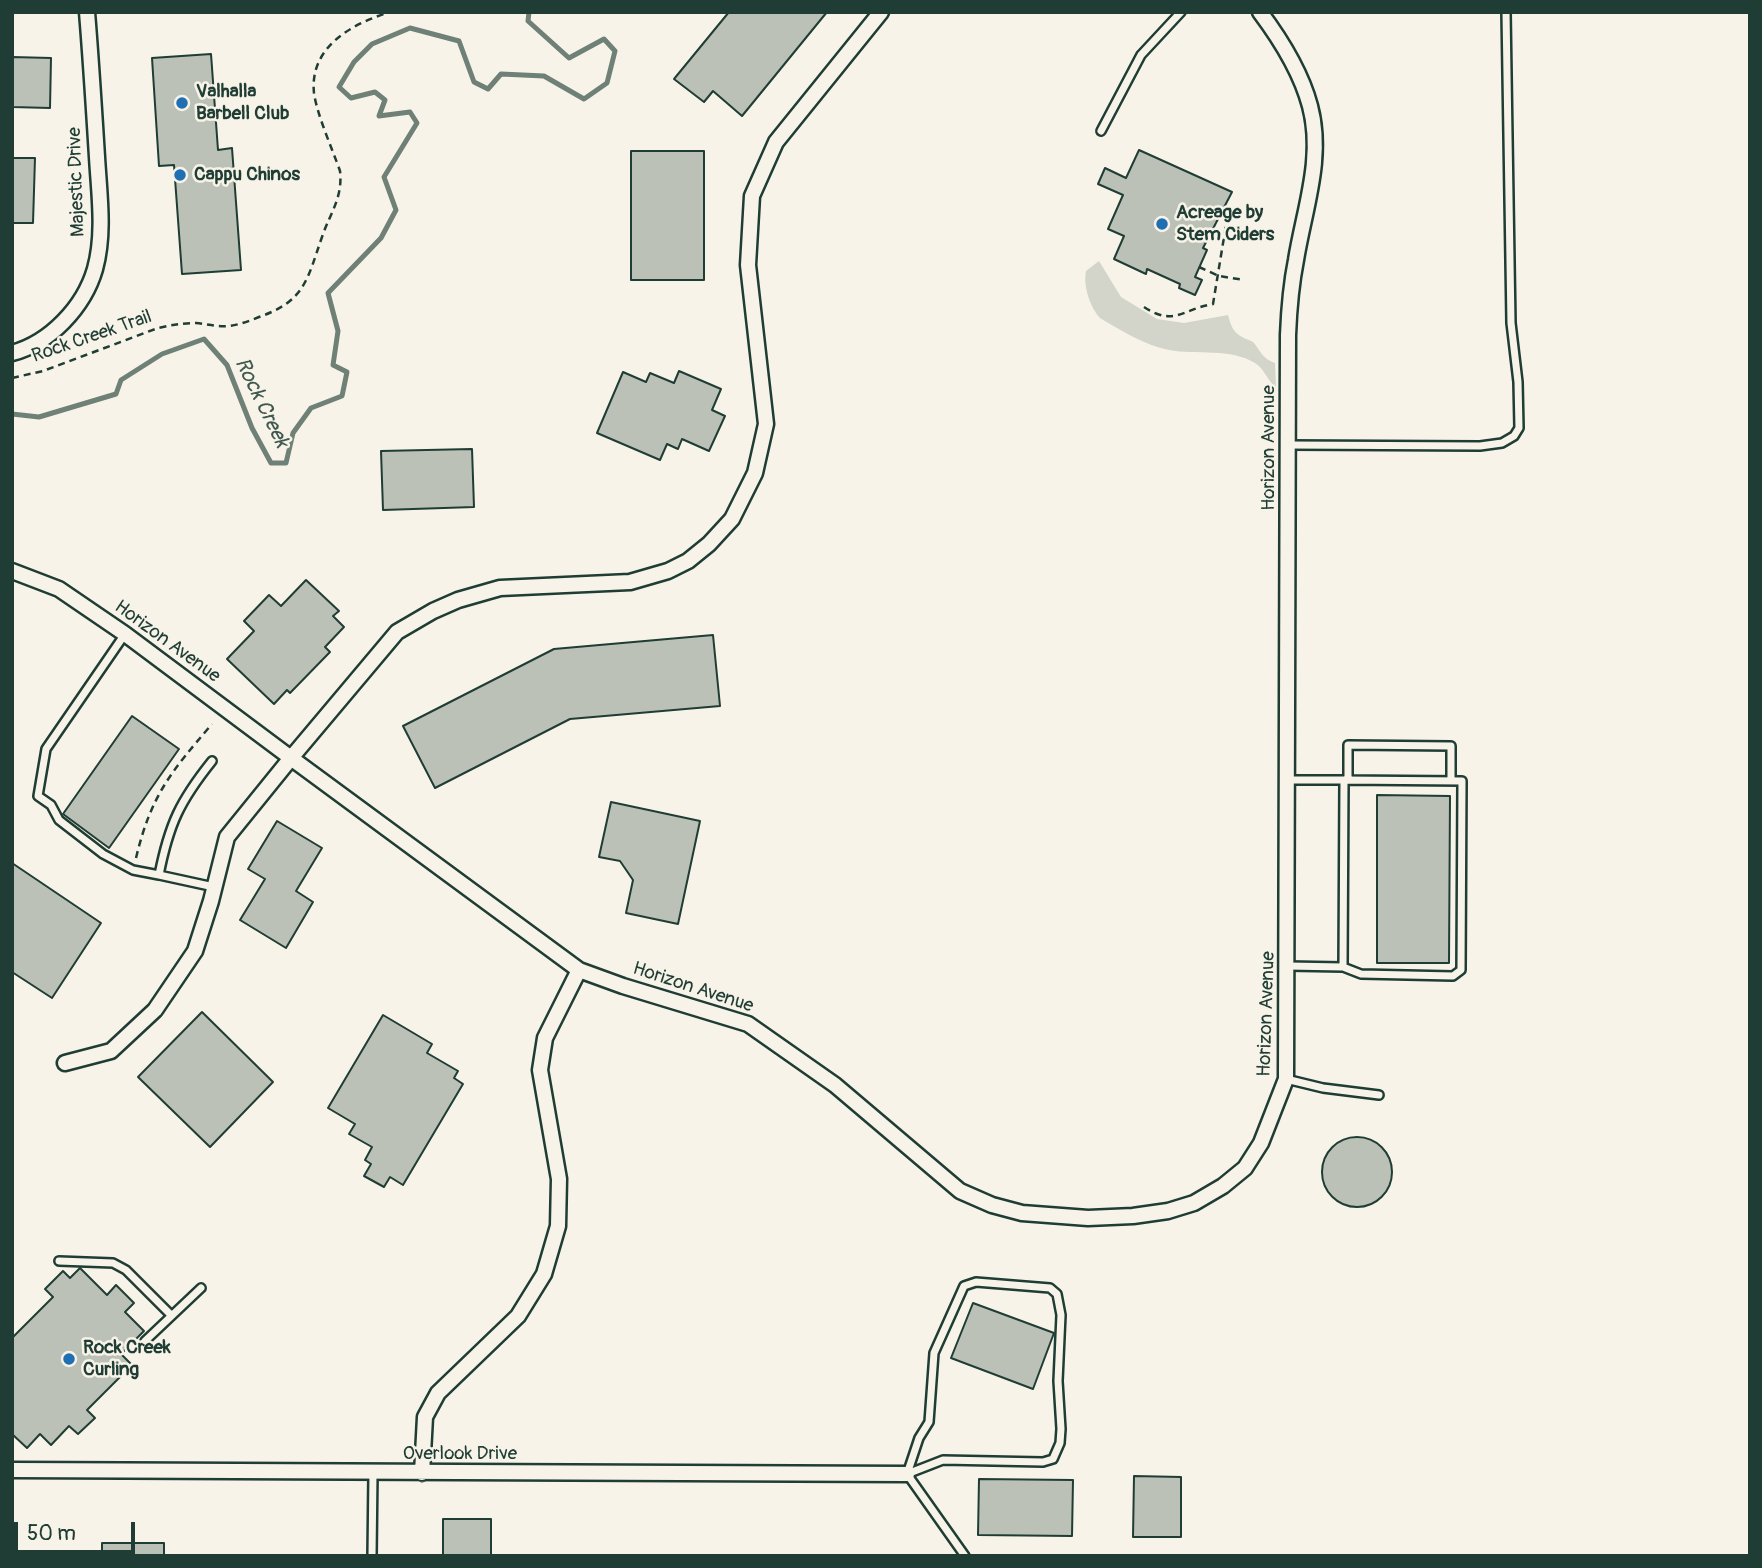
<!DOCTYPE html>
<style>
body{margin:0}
#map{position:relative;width:1762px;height:1568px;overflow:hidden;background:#f7f3e8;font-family:Pangolin,sans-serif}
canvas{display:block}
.frame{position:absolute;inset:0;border:14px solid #1f3d34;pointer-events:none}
.scale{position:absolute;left:14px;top:1522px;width:121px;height:32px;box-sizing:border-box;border:4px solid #1f3d34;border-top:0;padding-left:9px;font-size:21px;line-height:24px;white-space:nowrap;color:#1f3d34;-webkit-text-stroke:5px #f7f3e8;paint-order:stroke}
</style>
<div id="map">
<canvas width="1762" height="1568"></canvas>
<div class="frame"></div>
<div class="scale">50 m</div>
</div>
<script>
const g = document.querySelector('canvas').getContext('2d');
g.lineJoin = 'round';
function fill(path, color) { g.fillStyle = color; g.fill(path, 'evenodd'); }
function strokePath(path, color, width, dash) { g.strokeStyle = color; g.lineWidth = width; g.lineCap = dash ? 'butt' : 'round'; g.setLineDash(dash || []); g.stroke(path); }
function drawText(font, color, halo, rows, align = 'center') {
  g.font = font + ' Pangolin,sans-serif'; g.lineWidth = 5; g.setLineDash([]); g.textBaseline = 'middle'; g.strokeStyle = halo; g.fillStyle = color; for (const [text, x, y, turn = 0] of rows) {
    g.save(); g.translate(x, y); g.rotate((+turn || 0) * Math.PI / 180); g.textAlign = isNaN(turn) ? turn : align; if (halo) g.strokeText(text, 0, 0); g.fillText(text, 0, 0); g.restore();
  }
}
fill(new Path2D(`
 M1099 261 1121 297 1157 319 1184 323 1228 315C1231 326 1233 333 1244 338 1248 340 1251 340 1254 343 1261 352 1263 359 1275 363L1276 387C1267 381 1265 369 1255 363 1231 348 1196 355 1169 350 1144 345 1122 331 1100 318 1090 307 1083 286 1086 271Z`), '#d3d5ca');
strokePath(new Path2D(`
 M12 414 39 417 116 394 121 380 162 354 204 339 227 365 252 428 271 463H286L293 433 311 408 342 396 347 372 333 365 338 331 328 293 381 238 396 210 384 177 417 123 410 112 379 116 385 100 375 92 351 98 339 87 354 62 372 44 410 28 459 41 474 82 488 89 501 74 544 76 584 99 607 83 615 51 604 39 569 58 528 21 529 12`), '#6f8077', 5);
const building = new Path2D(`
 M729 12H827L742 116 713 91 704 102 674 79Z
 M211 54 218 150 232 148 241 270 182 274 174 165 159 166 152 58Z
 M12 57 51 58 50 108 12 107Z
 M1139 150 1232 192 1203 248 1207 250 1195 277 1202 280 1195 295 1179 288 1180 284 1147 269 1146 274 1114 259 1124 236 1108 229 1123 195 1098 184 1105 168 1126 178Z
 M631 151H704V280H631Z
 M12 158H35L33 223H12Z
 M679 371 721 389 712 410 725 416 709 451 682 439 678 449 667 444 660 460 597 433 623 372 646 382 650 373 674 383Z
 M472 449 474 507 383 510 381 451Z
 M306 580 339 611 333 616 344 627 325 647 330 652 290 693 287 690 274 704 227 659 254 631 244 621 269 595 281 606Z
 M713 635 720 706 570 719 435 788 403 726 554 649Z
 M132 716 179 749 109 848 63 814Z
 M1377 795 1450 796 1449 963H1377Z
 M611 802 700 821 678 924 626 913 633 880 620 861 599 857Z
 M277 821 322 848 296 891 313 902 286 948 240 920 265 879 248 869Z
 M12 863 101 923 52 998 12 972Z
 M202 1012 273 1082 210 1147 138 1077Z
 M383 1015 432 1044 427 1053 458 1071 454 1078 463 1084 403 1185 390 1177 384 1187 364 1176 371 1164 365 1160 372 1147 349 1134 355 1124 328 1108Z
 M1322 1172a35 35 0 1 1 70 0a35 35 0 1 1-70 0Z
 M80 1268 107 1295 116 1285 134 1303 125 1312 144 1331 121 1354 132 1365 87 1410 95 1418 78 1434 69 1426 51 1445 40 1434 27 1448 12 1434V1338L53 1297 45 1289 63 1271 70 1278Z
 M973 1303 1054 1333 1033 1389 951 1358Z
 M1134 1476 1181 1477V1537H1133Z
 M979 1479 1073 1480 1072 1536 978 1535Z
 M443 1519H491V1556H443Z
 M102 1543H164V1556H102Z`);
fill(building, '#bbc1b6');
strokePath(building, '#1f3d34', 2);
const service = new Path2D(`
 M1101 131 1141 55 1181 12
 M1288 445 1480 446 1502 443 1514 436 1519 428 1518 382 1511 323 1506 12
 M125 634 46 749 38 796 51 805 59 820 103 854 133 870 159 875
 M212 761C180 801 169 824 159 875L214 887
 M1288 780H1344L1343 967 1288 966
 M1348 780V745L1451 746V781
 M1343 967 1361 974 1453 976 1461 970 1462 781 1344 780
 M1286 1079 1323 1088 1379 1095
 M59 1261 113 1263 126 1270 171 1315
 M976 1282 1050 1288 1057 1294 1061 1315 1058 1381 1061 1429 1060 1443 1053 1459 1043 1462 943 1460 907 1474 919 1438 929 1422 934 1353 964 1286Z
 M145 1341 201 1288
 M907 1474 965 1556
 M372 1556 373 1473`);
const minor = new Path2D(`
 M881 12 776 142 752 196 748 265 766 424 755 473 732 519 709 544 688 561 668 571 630 582 500 588 458 600 433 611 397 632 291 758 579 970 623 986 748 1024 835 1085 960 1191 992 1205 1022 1213 1088 1218 1133 1216 1168 1211 1194 1203 1223 1186 1245 1168 1261 1143 1286 1079 1288 335C1289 310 1291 285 1296 260 1304 210 1324 158 1310 106 1301 72 1281 40 1260 12
 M12 353C50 343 84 307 95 269 105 233 99 193 97 157 94 109 91 60 87 12
 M12 571 59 589 125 634 291 758 227 837 211 901 195 951 155 1010 111 1051 65 1063
 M12 1470 907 1474
 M422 1473 425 1417 438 1393 518 1316 544 1274 558 1226 559 1179 540 1070 545 1038 579 970`);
strokePath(service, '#1f3d34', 12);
strokePath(minor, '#1f3d34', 19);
strokePath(new Path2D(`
 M1199 267 1219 276 1244 280
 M1144 307C1175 327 1182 309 1213 304L1227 219
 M12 378 43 371 158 328C171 325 183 323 196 323 207 324 217 327 228 326 239 325 249 321 259 317 305 301 307 280 322 237 330 213 343 198 340 171 332 148 317 115 314 93 309 46 354 23 390 12
 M136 858C151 795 171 772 212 724`), '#1f3d34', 2.5, [7, 5]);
strokePath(service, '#f7f3e8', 7);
strokePath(minor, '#f7f3e8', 14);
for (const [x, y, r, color] of [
 [182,103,7,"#1f6fb2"],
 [180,175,7,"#1f6fb2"],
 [1162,224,7,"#1f6fb2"],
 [69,1359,7,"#1f6fb2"]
]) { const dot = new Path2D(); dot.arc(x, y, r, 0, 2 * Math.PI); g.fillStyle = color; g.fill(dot); strokePath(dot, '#f7f3e8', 2.5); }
drawText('bold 19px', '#1f3d34', '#f7f3e8', [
 ["Valhalla",196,92],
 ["Barbell Club",196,114],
 ["Cappu Chinos",194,175],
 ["Acreage by",1176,213],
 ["Stem Ciders",1176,235],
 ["Rock Creek",83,1348],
 ["Curling",83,1370]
], 'left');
drawText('19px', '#1f3d34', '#f7f3e8', [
 ["Majestic Drive",77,182,-92],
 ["Rock Creek Trail",92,337,-19],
 ["Horizon Avenue",1269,448,-90],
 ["Horizon Avenue",167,642,36],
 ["Horizon Avenue",693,988,18],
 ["Horizon Avenue",1267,1014,-88],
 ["Overlook Drive",460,1454]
]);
drawText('italic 21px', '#405950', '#f7f3e8', [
 ["Rock Creek",261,403,64]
]);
</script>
